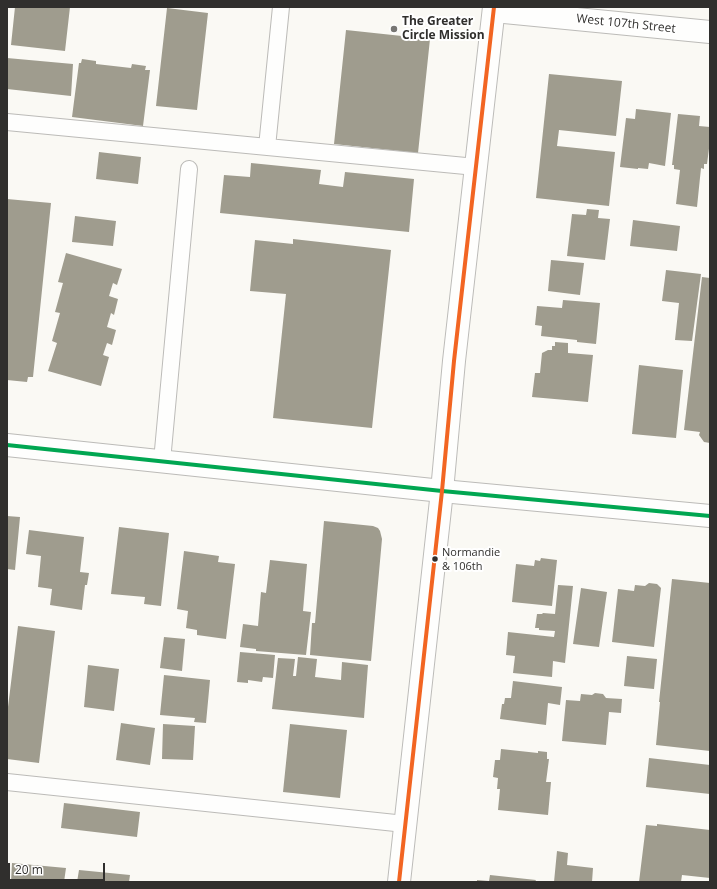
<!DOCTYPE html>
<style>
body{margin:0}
#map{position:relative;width:717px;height:889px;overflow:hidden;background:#faf9f4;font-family:"Open Sans",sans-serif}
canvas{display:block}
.frame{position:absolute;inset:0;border:8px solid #302f2d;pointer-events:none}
.scale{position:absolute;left:8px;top:863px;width:97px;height:18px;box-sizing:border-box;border:2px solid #302f2d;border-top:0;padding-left:5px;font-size:12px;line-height:14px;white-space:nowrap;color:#302f2d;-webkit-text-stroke:3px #fff;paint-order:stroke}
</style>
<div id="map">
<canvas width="717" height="889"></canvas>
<div class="frame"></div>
<div class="scale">20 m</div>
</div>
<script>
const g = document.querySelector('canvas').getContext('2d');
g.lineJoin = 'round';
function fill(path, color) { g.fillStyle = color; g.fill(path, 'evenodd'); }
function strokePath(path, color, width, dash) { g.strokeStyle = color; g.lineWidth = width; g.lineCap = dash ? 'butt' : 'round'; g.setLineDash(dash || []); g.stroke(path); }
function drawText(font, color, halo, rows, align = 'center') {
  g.font = font + ' "Open Sans",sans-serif'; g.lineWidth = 4; g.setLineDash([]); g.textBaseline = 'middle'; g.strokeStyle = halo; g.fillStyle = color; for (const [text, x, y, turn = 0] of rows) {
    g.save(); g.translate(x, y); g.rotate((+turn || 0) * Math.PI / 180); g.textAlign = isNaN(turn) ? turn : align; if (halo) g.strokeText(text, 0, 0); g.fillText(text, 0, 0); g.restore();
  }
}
fill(new Path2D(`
 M15 7H70L65 51 11 45Z
 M167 8 208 13 197 110 156 106Z
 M346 30 430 39 418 153 334 144Z
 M7 58 73 64 71 96 7 89Z
 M82 59 96 61V64L131 68 132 64 146 66 145 70H150L143 126 72 117 79 63H81Z
 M549 74 622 81 616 136 559 130 557 146 615 152 609 206 536 198Z
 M636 109 671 113 665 166 649 163 648 169 638 168V169L620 167 626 118 635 119Z
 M678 114 700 116 699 126 710 127V141L707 164H704V169L701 168 697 207 676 204 680 170 674 169V165H672Z
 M99 152 141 157 138 184 96 179Z
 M251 163 321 170 319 184 343 187 345 172 414 179 409 232 220 213 224 175 250 177Z
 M7 199 51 203 33 377H28L27 382 7 380Z
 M587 209 599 210 598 218 610 219 605 260 567 256 572 214 586 215Z
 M75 216 116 221 113 246 72 242Z
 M633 220 680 226 677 251 630 246Z
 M293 239 391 250 372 428 273 418 286 294 250 291 255 240 293 244Z
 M66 253 122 269 117 285 113 283 109 296 118 299 114 315 111 313 107 327 116 330 112 345 107 343 103 355 109 357 101 386 48 371 57 343 52 341 60 313 55 312 63 283 58 282Z
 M551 260 584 263 580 295 548 291Z
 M666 270 701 274 692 341 675 340 679 303 662 301Z
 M702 277 710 278V443L704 442 699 435 700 432 684 430Z
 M563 300 600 303 596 344 577 342V340L541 336 542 326 535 325 537 306 562 308Z
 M555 342 568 343V353L593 355 588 402 532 397 535 373H540L542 353 548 350H552V346H555Z
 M639 365 683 370 676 438 632 434Z
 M7 516 20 517 15 570 7 569Z
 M324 521 373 526 378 528 380 531 382 539 371 661 310 655 312 623H315Z
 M119 527 169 533 161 606 144 604 145 597 111 594Z
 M29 530 84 537 80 572 89 573 87 585H85L82 610 50 605 52 589 38 587 41 556 26 554Z
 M184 551 219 556 218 562 235 564 226 639 197 635V630L186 628 188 611 177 609Z
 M541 558 557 560 552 606 512 602 516 564 534 566 535 560 540 561Z
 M270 560 307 564 303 611 311 612 306 655 256 651V649L240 647 243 624 258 626 261 592 266 593Z
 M672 579 710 583V751L656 745 660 702H659Z
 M649 583 657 584 661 588 654 647 612 642 618 589 634 591 635 585 645 586Z
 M558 585 573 586 565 663 553 661 552 677 513 673 515 656 506 655 508 632 554 637 555 631 539 630V628H535L537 614H542L543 613 555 614Z
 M581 588 607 592 599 647 573 644Z
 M18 626 55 631 39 763 7 759V715Z
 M164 637 185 639 182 671 160 668Z
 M240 652 275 655 273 678 263 677 262 682 248 680V683L237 682Z
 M627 656 657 659 654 689 624 686Z
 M298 657 317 659 315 677 341 680 342 662 368 665 364 718 272 709 278 658 295 659 293 676H296Z
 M88 665 119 669 114 711 84 707Z
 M164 675 210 680 206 723 194 722 195 718 160 715Z
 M513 681 562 687 560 705 548 703 546 725 500 719 502 704H504L505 698H511Z
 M595 693 603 694 606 698 622 699 621 713 609 712 606 745 562 741 566 700 580 701 581 694 592 695Z
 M121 723 155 728 150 765 116 760Z
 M163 724 195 726 193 760 162 759Z
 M290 724 347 730 340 798 283 792Z
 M501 749 538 753V751L547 752V759H549L546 782H551L548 815 498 810 500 789H497L498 778 493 777 495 760H500Z
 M649 758 710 765V794L646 787Z
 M64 803 140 812 137 837 61 828Z
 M657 824 710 830V878L682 875 681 882H639L646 825 657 826Z
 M557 851 568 853 567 865 593 868 592 882H554Z
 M12 863 66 868 64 882H11Z
 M79 870 130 875 129 882H77Z
 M490 875 536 880 535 882H477V880L489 881Z`), '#9f9c8e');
const service = new Path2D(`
 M7 122 476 167
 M267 147 281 7
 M162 461 189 169
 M7 782 405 824`);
const minor = new Path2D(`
 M494 11 710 32
 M7 445 442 491 710 516`);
const secondary = new Path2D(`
 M399 882 442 491 454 361 494 7`);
strokePath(service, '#bcbbb8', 18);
strokePath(minor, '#bcbbb8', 24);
strokePath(secondary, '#bcbbb8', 24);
strokePath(service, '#fefefd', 16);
strokePath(minor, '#fefefd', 22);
strokePath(secondary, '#fefefd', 22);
strokePath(new Path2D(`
 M7 445 442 491 710 516`), '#00a651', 4);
strokePath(new Path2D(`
 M399 882 442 491 454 361 494 7`), '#f26522', 4);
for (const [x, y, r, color] of [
 [394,29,4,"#777673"],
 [435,559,3.5,"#302f2d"]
]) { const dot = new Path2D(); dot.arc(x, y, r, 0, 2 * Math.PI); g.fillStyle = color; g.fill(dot); strokePath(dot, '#fff', 1.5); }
drawText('11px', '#302f2d', '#fff', [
 ["Normandie",442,553],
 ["& 106th",442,567]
], 'left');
drawText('bold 12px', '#302f2d', '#fff', [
 ["The Greater",402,22],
 ["Circle Mission",402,36]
], 'left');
drawText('12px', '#302f2d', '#fff', [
 ["West 107th Street",626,24,6]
]);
</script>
